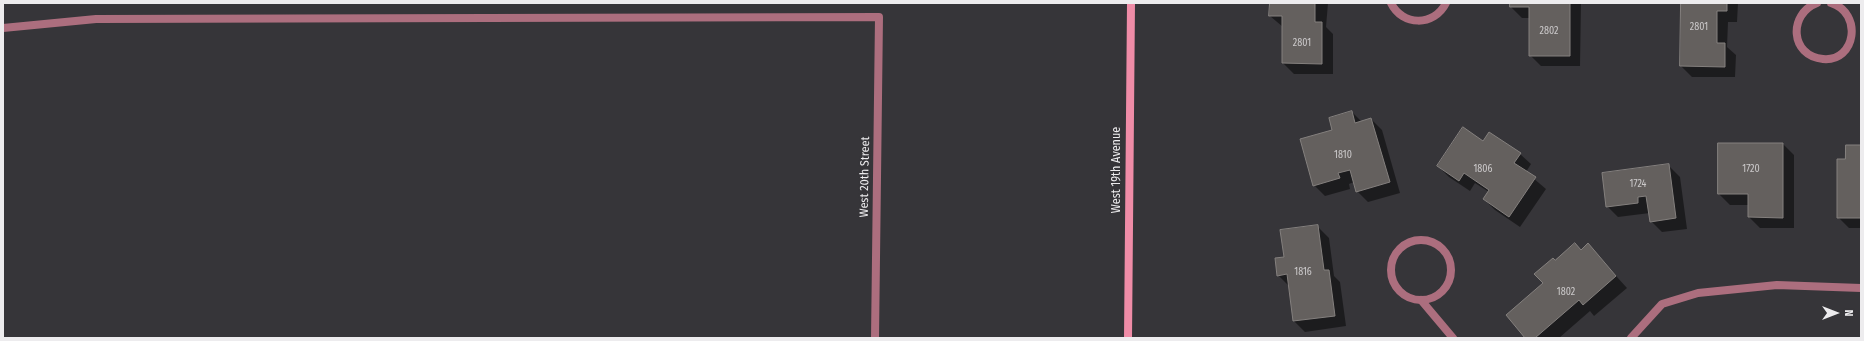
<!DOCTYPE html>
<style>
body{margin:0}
#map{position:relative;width:1864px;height:341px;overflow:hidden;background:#363539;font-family:"Fira Sans Condensed",sans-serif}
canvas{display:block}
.frame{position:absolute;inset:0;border:4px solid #edecee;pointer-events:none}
.north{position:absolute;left:1816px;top:293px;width:40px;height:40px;-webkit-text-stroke:3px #363539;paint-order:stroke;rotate:90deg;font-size:11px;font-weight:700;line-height:16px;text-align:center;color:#edecee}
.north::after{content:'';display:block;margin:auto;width:14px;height:18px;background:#edecee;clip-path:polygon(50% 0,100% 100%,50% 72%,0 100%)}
</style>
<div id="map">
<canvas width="1864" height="341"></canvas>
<div class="frame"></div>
<div class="north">N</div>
</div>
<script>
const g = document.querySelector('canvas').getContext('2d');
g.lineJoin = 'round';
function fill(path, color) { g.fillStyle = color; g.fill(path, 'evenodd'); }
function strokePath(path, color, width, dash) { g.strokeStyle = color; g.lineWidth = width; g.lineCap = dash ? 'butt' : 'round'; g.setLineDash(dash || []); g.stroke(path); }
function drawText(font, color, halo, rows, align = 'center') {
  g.font = font + ' "Fira Sans Condensed",sans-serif'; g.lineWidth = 3.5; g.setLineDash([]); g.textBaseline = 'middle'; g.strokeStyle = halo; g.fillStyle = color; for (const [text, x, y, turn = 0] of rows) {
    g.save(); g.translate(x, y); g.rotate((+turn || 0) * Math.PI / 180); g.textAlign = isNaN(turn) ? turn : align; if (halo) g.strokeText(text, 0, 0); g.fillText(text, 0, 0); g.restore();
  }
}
fill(new Path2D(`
 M1271 3H1328L1326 27 1333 34V74H1294L1283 63V27L1270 16Z
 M1511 3H1581L1580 66H1541L1530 55V18H1522L1511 7Z
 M1682 3H1738L1737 22H1728L1727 47 1736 55 1735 77H1692L1681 66Z
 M1352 112 1362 122 1371 119 1382 130 1400 193 1368 202 1357 191 1354 182 1349 184 1350 189 1325 196 1314 185 1333 130Z
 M1484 142 1520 154 1531 164 1526 172 1546 189 1520 227 1495 210 1484 199 1489 192 1475 183 1470 191 1449 177 1438 166Z
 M1719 144H1783L1794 155V228H1760L1749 217V205H1730L1719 194Z
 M1861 146V228H1849L1838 217 1846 160Z
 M1669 166 1680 177 1687 229 1662 232 1651 221 1650 213 1618 217 1607 206Z
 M1318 227 1329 238 1334 276 1340 282 1346 326 1305 332 1294 321 1290 287 1278 275 1285 258Z
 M1588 245 1627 288 1594 316 1590 311 1559 338H1527L1544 283 1556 261 1581 251Z`), '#0007');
const building = new Path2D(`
 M1270 3H1315V22H1322V64L1282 63V16H1269Z
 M1510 3H1570V56H1529V7H1510Z
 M1681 3H1727V11H1717V43H1725V67L1680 66Z
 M1352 111 1355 123 1371 118 1390 182 1356 192 1350 170 1338 173 1340 178 1313 186 1300 139 1332 130 1329 118Z
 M1463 127 1483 141 1489 132 1521 153 1514 163 1536 177 1509 217 1483 199 1489 190 1464 173 1459 181 1437 166Z
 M1718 143H1783V218L1748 217V194H1718Z
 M1846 145H1861V218H1837V159H1845Z
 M1669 164 1676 218 1650 222 1646 196 1638 197V203L1606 207 1602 173Z
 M1318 225 1324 270H1329L1335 316 1293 321 1287 274 1277 276 1275 258 1284 257 1280 230Z
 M1575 243 1581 250 1588 243 1616 276 1583 305 1579 300 1535 338H1525L1506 315 1543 283 1534 274 1553 258 1555 260Z`);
fill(building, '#64605e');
strokePath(building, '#84807e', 1);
strokePath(new Path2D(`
 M1817 3C1788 14 1790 56 1823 59 1856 62 1863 13 1831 3
 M1391 270a30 30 0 1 1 60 0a30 30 0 1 1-60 0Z`), '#ac6e7e', 8);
strokePath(new Path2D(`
 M1391 3C1402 26 1434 27 1446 3
 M3 28 96 19 879 17 875 338
 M1421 300 1453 338
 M1631 338 1662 304 1698 293 1777 285 1861 288`), '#ac6e7e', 8);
strokePath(new Path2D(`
 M1128 338 1131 3`), '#ef8ca7', 8);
drawText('10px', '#cbc9ca', null, [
 ["2801",1699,27],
 ["2802",1549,31],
 ["2801",1302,43],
 ["1810",1343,155],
 ["1806",1483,169],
 ["1720",1751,169],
 ["1724",1638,184],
 ["1816",1303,272],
 ["1802",1566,292]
]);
drawText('12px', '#edecee', '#363539', [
 ["West 19th Avenue",1117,170,-90],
 ["West 20th Street",865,177,-89]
]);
</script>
